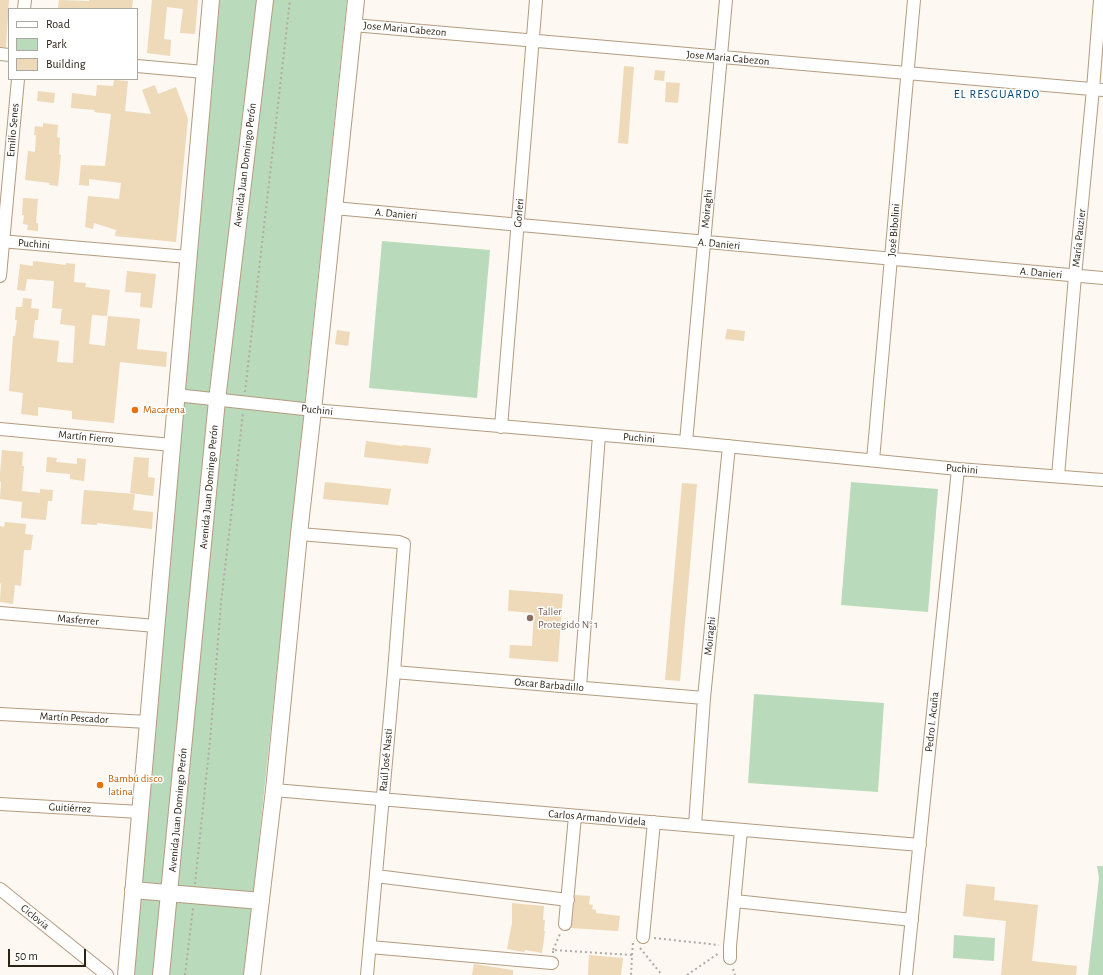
<!DOCTYPE html>
<meta charset="utf-8">
<style>
body{margin:0}
#map{position:relative;width:1103px;height:975px;overflow:hidden;background:#fdf8f2;font-family:"Alegreya Sans",sans-serif}
canvas{display:block}
.legend{position:absolute;left:8px;top:8px;width:130px;height:72px;box-sizing:border-box;background:#fff;border:1px solid #aba7a3;margin:0;padding:5px 7px;list-style:none;font-size:12px;color:#2d2418}
.legend li{display:flex;align-items:center;gap:8px;height:20px}
.legend b{width:20px;border:1px solid #aba7a3}
.scale{position:absolute;left:8px;top:949px;width:78px;height:18px;box-sizing:border-box;border:2px solid #2d2418;border-top:0;padding-left:5px;font-size:12px;line-height:14px;white-space:nowrap;color:#2d2418;-webkit-text-stroke:3px #fff;paint-order:stroke}
</style>
<div id="map">
<canvas width="1103" height="975"></canvas>
<ul class="legend">
<li><b style="height:5px;background:#fff"></b>Road</li>
<li><b style="height:11px;background:#badbbb"></b>Park</li>
<li><b style="height:11px;background:#eed9b8"></b>Building</li>
</ul>
<div class="scale">50 m</div>
</div>
<script>
const g = document.querySelector('canvas').getContext('2d');
g.lineJoin = 'round';
function fill(path, color) { g.fillStyle = color; g.fill(path, 'evenodd'); }
function strokePath(path, color, width, dash) { g.strokeStyle = color; g.lineWidth = width; g.lineCap = dash ? 'butt' : 'round'; g.setLineDash(dash || []); g.stroke(path); }
function drawText(font, color, halo, rows, align = 'center') {
  g.font = font + ' "Alegreya Sans",sans-serif'; g.lineWidth = 3; g.setLineDash([]); g.textBaseline = 'middle'; g.strokeStyle = halo; g.fillStyle = color; for (const [text, x, y, turn = 0] of rows) {
    g.save(); g.translate(x, y); g.rotate((+turn || 0) * Math.PI / 180); g.textAlign = isNaN(turn) ? turn : align; if (halo) g.strokeText(text, 0, 0); g.fillText(text, 0, 0); g.restore();
  }
}
fill(new Path2D(`
 M218 0H347L245 975H133L146 840Z
 M382 241 490 250 477 398 369 388Z
 M851 482 938 489 928 612 841 605Z
 M754 694 884 703 878 792 748 783Z
 M1097 866H1103V975H1088L1099 878Z
 M954 935 995 938 994 961 953 958Z`), '#badbbb');
fill(new Path2D(`
 M0 0H9L6 47H0Z
 M59 0 89 1V0H133L132 9H58Z
 M152 0H198L195 34 180 33 183 9 167 7 164 39 171 40 170 56 147 53Z
 M624 66 634 67 628 144 618 143Z
 M655 70 665 71 664 81 654 80Z
 M114 80 128 81 125 111 151 114 142 90 155 85 158 94 176 87 188 119 176 242 115 236 116 230 94 223 93 229 85 227 88 196 119 199 121 183 89 179V186L79 185 81 165 105 166 111 114 94 112 95 110 71 108 72 93 96 96 97 85 113 86Z
 M666 82 680 83 678 103 665 102Z
 M38 91 55 93 54 103 37 101Z
 M43 123 58 125 57 137 60 138 59 154 61 155 58 186 49 185 50 183 25 180 28 151 35 152 36 135H34L35 126 43 127Z
 M23 198 38 199 36 223H38V231L27 230 28 225 23 224 24 215H22Z
 M33 261 66 265V263L75 264 74 282 86 283 85 287 110 290 107 316 92 315 89 344 105 346 108 316 140 319 137 349 167 352 166 367 120 362 114 423 72 419V411L38 407V416L21 414 23 393 9 391 13 336H15L17 320H15L16 307H22L23 298 32 299 31 308 39 309 38 320H35L33 338 59 341 57 362 73 363 75 326 60 324 62 309 52 308 54 281 27 279 25 291 17 290 20 264 33 266Z
 M127 271 156 274 152 308 140 307 141 293 125 292Z
 M727 329 745 331 744 341 725 339Z
 M337 330 350 332 348 346 335 344Z
 M366 441 402 446 403 445 431 448 428 464 364 457Z
 M2 450 23 452 22 466H24L22 491 40 493V489L53 490 52 501H48L46 520 21 518 22 502 0 499 1 482H0V473Z
 M47 457 57 458 56 462 77 464V458L86 459 84 481 70 479V474L46 472Z
 M134 457 149 458 148 477 155 478 153 496 130 493Z
 M325 482 391 489 388 505 323 499Z
 M682 483 697 484 680 681 665 680Z
 M84 490 135 494 133 510 153 512 152 529 97 523V525L81 524Z
 M5 522 26 524 25 534 33 535 31 550H24L21 586 15 585 13 604 0 602 1 584 0 583V526L4 527Z
 M509 590 563 594 558 662 509 658 510 645 532 646 534 613 508 611Z
 M966 884 995 887 994 900 1038 905 1032 961 1077 966 1076 975H1001L1006 921 963 916Z
 M575 895 590 896 589 904 593 905 592 909 596 910V913L620 916 618 931 571 928Z
 M512 903 544 906 543 920H545L544 931H545L542 953 525 950 524 952 507 949 512 923Z
 M589 955 623 958 621 975H588Z
 M474 964 513 970V975H472Z`), '#eed9b8');
const minor = new Path2D(`
 M24 9 25 0
 M353 25 1103 90
 M0 54 9 55
 M137 66 204 72
 M334 208 1103 278
 M0 241 188 257
 M0 276 18 79
 M176 395 313 410 686 442 958 469 1103 480
 M501 427 536 0
 M0 429 172 445
 M686 442 726 0
 M873 460 914 0
 M1058 476 1075 276 1093 89 1100 0
 M299 534 399 542 404 544 394 672 367 975
 M0 613 156 626
 M394 672 704 698
 M580 687 599 435
 M0 714 148 722
 M274 790 920 845
 M0 804 140 812
 M695 825 704 698 729 446
 M376 876 568 900
 M0 889 107 975
 M735 901 912 920
 M565 924 575 816
 M643 937 654 822
 M370 947 552 963
 M730 958V946L741 830
 M906 975 958 469`);
const major = new Path2D(`
 M133 890 261 901
 M126 975 211 0
 M161 975 217 400 265 0
 M252 975 274 790 299 534 313 410 356 0`);
strokePath(minor, '#b49b7f', 14);
strokePath(major, '#b49b7f', 18);
strokePath(new Path2D(`
 M245 392 290 0
 M195 884 210 741 221 603 243 413
 M654 938 719 945
 M640 948 662 975
 M553 950 560 934
 M553 953V950L632 955 631 975
 M632 955 633 942
 M733 969 735 975
 M185 975 193 908
 M687 975 719 953`), '#b1aaa2', 2, [2, 3]);
strokePath(minor, '#fff', 12);
strokePath(major, '#fff', 16);
for (const [x, y, r, color] of [
 [135,410,4,"#e8710a"],
 [530,618,4,"#8d6e63"],
 [100,785,4,"#e8710a"]
]) { const dot = new Path2D(); dot.arc(x, y, r, 0, 2 * Math.PI); g.fillStyle = color; g.fill(dot); strokePath(dot, '#fff', 1.5); }
drawText('11px', '#2d2418', '#fff', [
 ["Jose Maria Cabezon",405,29,5],
 ["Jose Maria Cabezon",728,58,5],
 ["Emilio Senes",13,130,-85],
 ["Avenida Juan Domingo Perón",245,165,-83],
 ["Moiraghi",707,209,-85],
 ["Gorleri",519,213,-85],
 ["A. Danieri",396,214,5],
 ["José Bibolini",894,230,-85],
 ["María Pauzier",1079,238,-84],
 ["Puchini",34,244,5],
 ["A. Danieri",719,244,5],
 ["A. Danieri",1041,273,5],
 ["Puchini",317,410,6],
 ["Martín Fierro",86,437,5],
 ["Puchini",639,438,5],
 ["Puchini",962,469,5],
 ["Avenida Juan Domingo Perón",209,487,-85],
 ["Masferrer",78,620,5],
 ["Moiraghi",710,636,-84],
 ["Oscar Barbadillo",549,685,5],
 ["Martín Pescador",74,718,3],
 ["Pedro I. Acuña",932,722,-84],
 ["Raúl José Nasti",386,760,-85],
 ["Guitiérrez",70,808,3],
 ["Avenida Juan Domingo Perón",178,810,-85],
 ["Carlos Armando Videla",597,818,5],
 ["Ciclovia",35,917,39]
]);
drawText('11px', '#c56008', '#fff', [
 ["Macarena",143,410],
 ["Bambú disco",108,779],
 ["latina",108,792]
], 'left');
drawText('11px', '#785e54', '#fff', [
 ["Taller",538,612],
 ["Protegido N° 1",538,625]
], 'left');
g.letterSpacing = '1px';
drawText('12px', '#054877', '#fff', [
 ["EL RESGUARDO",997,94]
]);
g.letterSpacing = '0px';
</script>
